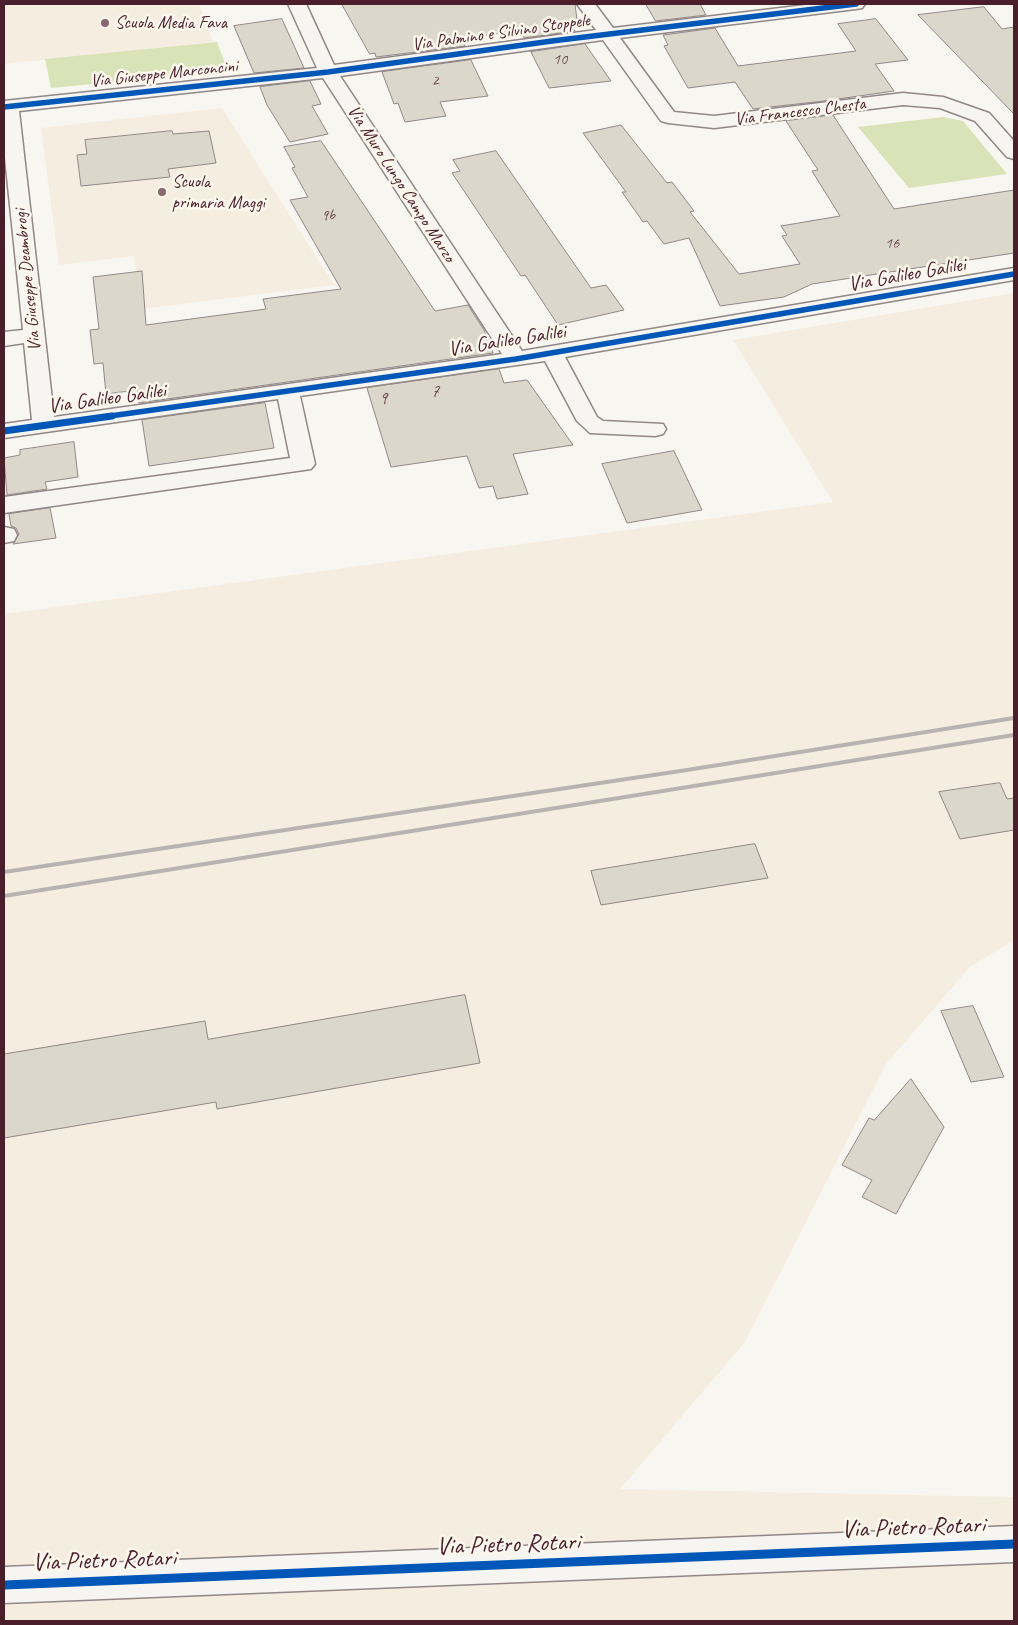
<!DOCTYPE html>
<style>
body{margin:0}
#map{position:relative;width:1018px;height:1625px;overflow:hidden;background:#f8f6f0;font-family:Caveat,sans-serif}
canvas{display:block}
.frame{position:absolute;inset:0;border:5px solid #4a1f2b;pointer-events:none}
</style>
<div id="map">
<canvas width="1018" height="1625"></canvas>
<div class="frame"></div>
</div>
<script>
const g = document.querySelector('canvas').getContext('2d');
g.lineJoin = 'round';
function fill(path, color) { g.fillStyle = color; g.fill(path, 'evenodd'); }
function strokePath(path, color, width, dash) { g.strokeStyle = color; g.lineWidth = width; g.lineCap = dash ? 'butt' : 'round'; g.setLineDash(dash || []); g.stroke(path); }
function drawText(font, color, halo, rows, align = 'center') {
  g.font = font + ' Caveat,sans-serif'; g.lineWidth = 5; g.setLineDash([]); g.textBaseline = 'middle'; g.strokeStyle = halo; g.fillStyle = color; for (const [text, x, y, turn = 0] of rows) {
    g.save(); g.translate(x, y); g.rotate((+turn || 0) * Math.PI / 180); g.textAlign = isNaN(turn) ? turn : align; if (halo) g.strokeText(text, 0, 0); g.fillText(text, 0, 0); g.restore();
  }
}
fill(new Path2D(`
 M4 4H199L213 42 4 64Z
 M222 108 334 285 142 309 134 256 59 265 41 128Z
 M1014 293V940L970 967 886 1064 745 1342 620 1489 1014 1497V1621H4V614L833 502 733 340Z`), '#f5eee0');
fill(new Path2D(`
 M217 42 228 71 51 88 45 59Z
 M943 117 963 121 1007 174 909 188 858 127Z`), '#d9e3b7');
const building = new Path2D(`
 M342 4H575L577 20 568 22 575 31 524 38 520 30 462 39 465 46 376 57 375 53 370 54Z
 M646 4H700L706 15 656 21Z
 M984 7 1002 29 1014 27V114L918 15Z
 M282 19 304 68 254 73 234 26Z
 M876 19 908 60 875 64 894 91 824 101 753 109 735 82 688 88 664 46 668 45 663 35 715 28 738 66 856 51 838 24Z
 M585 44 611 81 549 88 531 52Z
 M471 60 488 96 440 102 446 116 405 122 398 103 394 104 382 72Z
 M310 81 321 104 312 106 328 134 290 142 267 105 260 87Z
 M833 115 894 209 1014 190V253L812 284 784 297 720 306 689 238 664 244 647 221 643 222 622 192H626L583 133 621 125 667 183 672 182 694 211 690 212 739 274 800 264 782 236 787 235 781 226 840 216 812 171 818 170 786 121Z
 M172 131 173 134 209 131 216 163 168 169 170 177 81 186 77 155 87 154 85 140Z
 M321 141 435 311 468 305 484 330 493 353 139 403 137 390 106 394 103 363 94 364 90 330 99 329 93 277 142 271 146 325 266 309 263 299 341 289 290 200 308 197 292 168 295 167 284 147Z
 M496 151 591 288 606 285 624 310 558 325 525 275 521 276 452 173 460 171 453 160Z
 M499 369 504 383 527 380 573 445 513 454 528 494 497 499 493 486 479 488 467 456 391 467 367 388Z
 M265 403 274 448 149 466 142 420Z
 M74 442 78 477 45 482 47 489 7 495 4 458 20 455V450Z
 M674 451 702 510 627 523 602 464Z
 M50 508 56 538 13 544 19 534 16 528 11 526 9 514Z
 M1000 783 1007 799 1014 798V830L960 839 939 792Z
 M755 844 768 878 601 905 591 871Z
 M465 995 480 1063 217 1109 216 1102 4 1138V1054L205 1021 208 1039Z
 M973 1006 1004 1077 971 1082 941 1011Z
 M911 1079 944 1127 896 1214 862 1197 872 1180 842 1165 869 1118 874 1120Z`);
fill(building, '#dcd7cb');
strokePath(building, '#918787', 1);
const minor = new Path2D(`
 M288 4H306L334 65 596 30 577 4H595L613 28 814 4H865L862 8 856 9 620 38 674 112 714 116 903 93 943 97 989 113 1014 141V159L1007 157 975 121 940 108 903 105 714 128 668 123 661 121 603 40 340 76 522 351 1014 268V280L565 357 597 417 603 421 663 424 666 429 663 434 655 436 590 433 577 421 545 361 300 396 315 464 311 469 4 513V497L290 458 278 399 4 438V424L32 420 24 343 4 346V332L23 330 4 148V101L317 68ZM323 78 502 354 54 417 19 111Z
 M4 527 14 529 17 535 14 541 4 543Z
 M1014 1526V1562L4 1603V1567Z`);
strokePath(minor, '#918787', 3);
fill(minor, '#f6f5f1');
strokePath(new Path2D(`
 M4 872 687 770 1014 718
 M4 896 1014 735`), '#b8b3b1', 4);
strokePath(new Path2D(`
 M4 107 328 72 552 41 856 4
 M103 417 516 359 1014 274`), '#0057b8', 5.5);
strokePath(new Path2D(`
 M4 431 112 416`), '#0057b8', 7);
strokePath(new Path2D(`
 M4 1585 1014 1544`), '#0057b8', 9);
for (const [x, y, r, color] of [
 [105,23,5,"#876a70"],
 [162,192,5,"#876a70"]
]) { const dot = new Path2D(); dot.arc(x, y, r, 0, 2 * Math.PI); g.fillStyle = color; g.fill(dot); strokePath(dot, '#fbf7ec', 2); }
drawText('16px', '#6e4d53', null, [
 ["10",560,60],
 ["2",435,81],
 ["9b",328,216],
 ["16",892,244]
]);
drawText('18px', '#4a1f2b', '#fbf7ec', [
 ["Scuola Media Fava",115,23],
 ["Scuola",172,182],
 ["primaria Maggi",172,203]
], 'left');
drawText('18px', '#4a1f2b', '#fbf7ec', [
 ["Via Palmino e Silvino Stoppele",501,33,-8],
 ["Via Giuseppe Marconcini",164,74,-6],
 ["Via Francesco Chesta",800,112,-7],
 ["Via Muro Lungo Campo Marzo",401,184,57],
 ["Via Giuseppe Deambrogi",28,280,-96]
]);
drawText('19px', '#6e4d53', null, [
 ["7",435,392],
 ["9",383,399]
]);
drawText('21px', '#4a1f2b', '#fbf7ec', [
 ["Via Galileo Galilei",907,275,-10],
 ["Via Galileo Galilei",507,341,-9],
 ["Via Galileo Galilei",107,399,-8]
]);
drawText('25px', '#4a1f2b', '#fbf7ec', [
 ["Via Pietro Rotari",913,1528,-2],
 ["Via Pietro Rotari",508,1545,-2],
 ["Via Pietro Rotari",104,1561,-2]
]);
</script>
